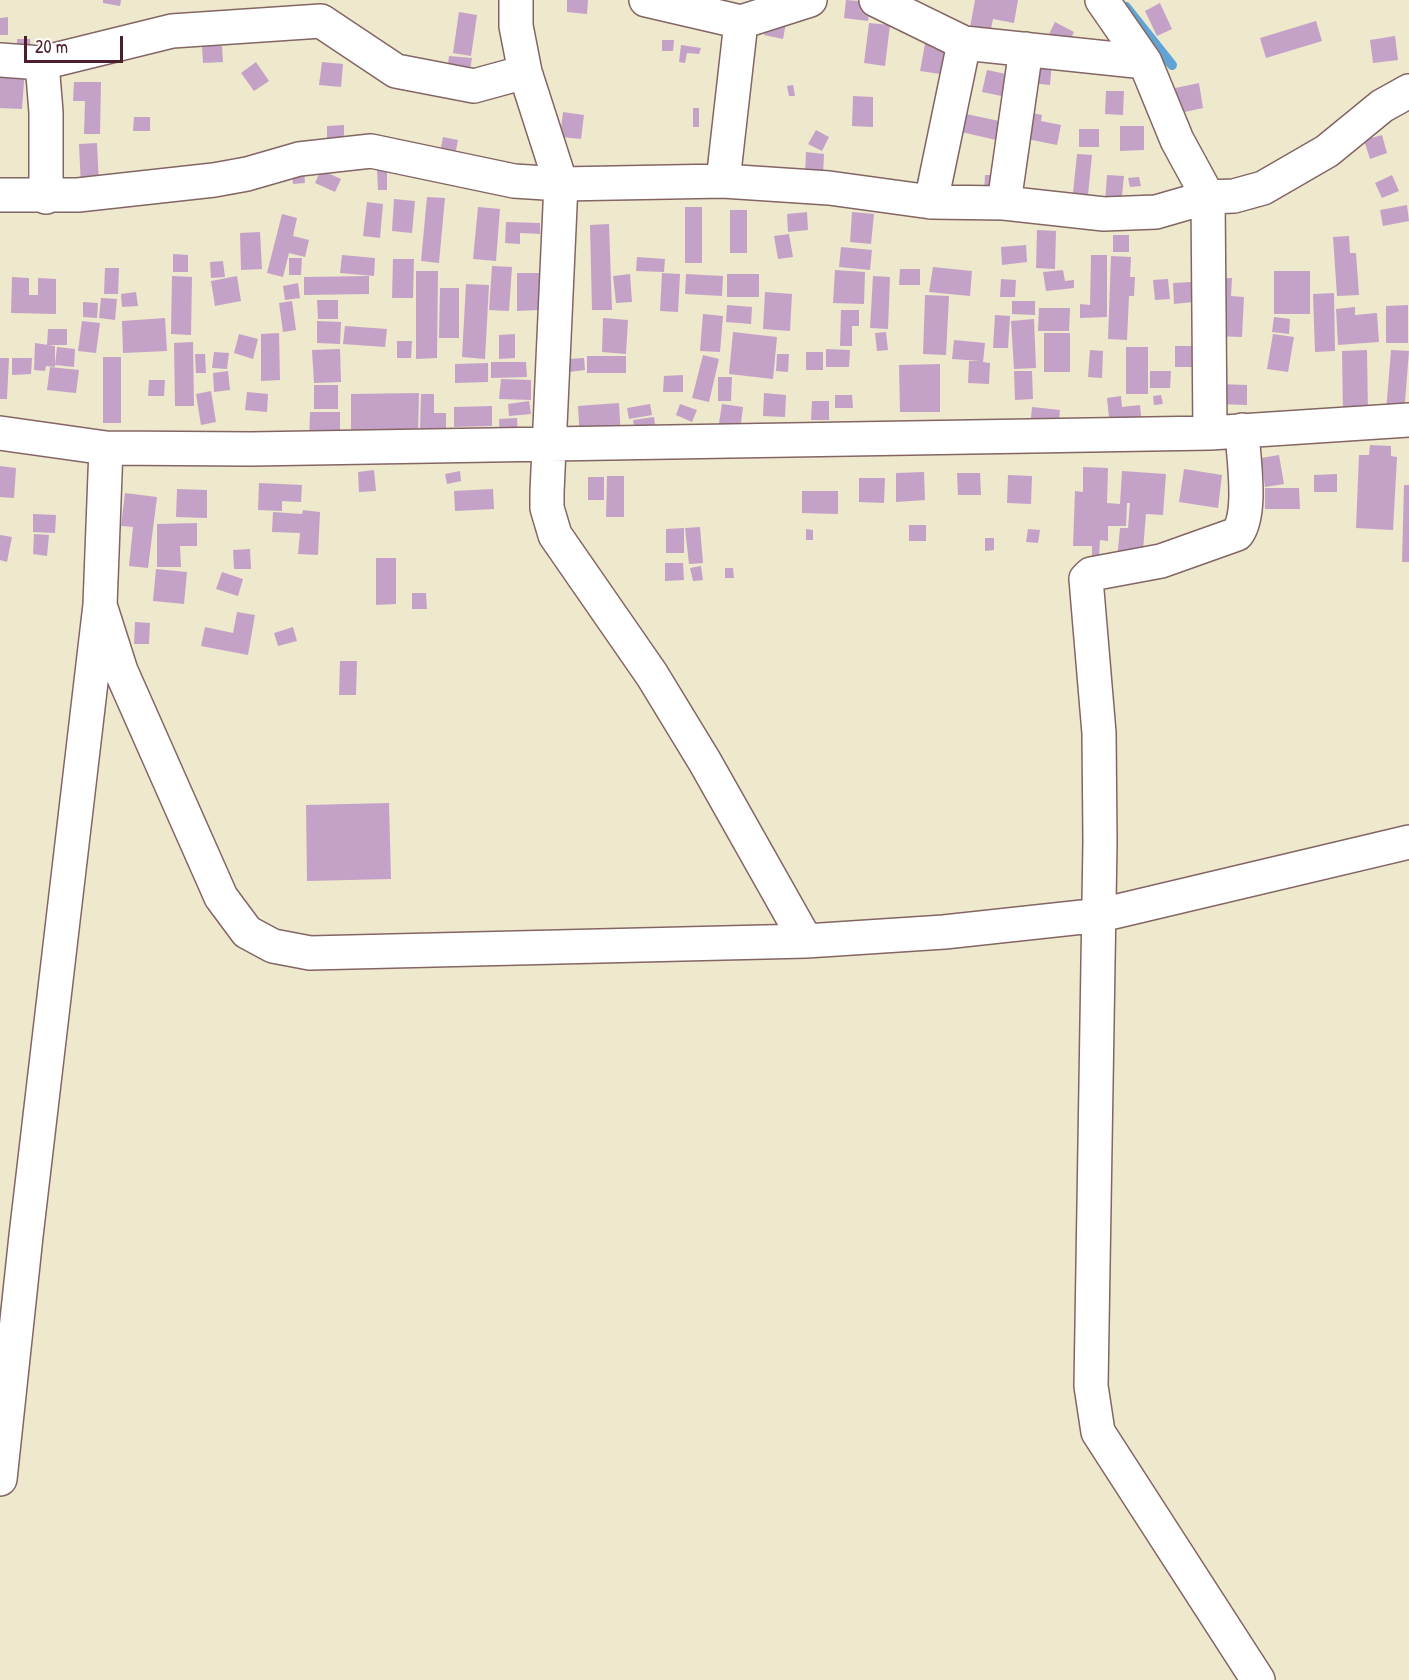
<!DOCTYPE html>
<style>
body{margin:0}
#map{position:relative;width:1409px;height:1680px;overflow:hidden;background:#eee8cd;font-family:"Patrick Hand",sans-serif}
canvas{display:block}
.scale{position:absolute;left:24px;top:36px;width:99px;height:27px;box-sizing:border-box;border:3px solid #4a1f2b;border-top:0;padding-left:8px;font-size:18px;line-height:21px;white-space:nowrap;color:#4a1f2b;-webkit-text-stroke:4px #fff;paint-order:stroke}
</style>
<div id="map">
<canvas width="1409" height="1680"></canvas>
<div class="scale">20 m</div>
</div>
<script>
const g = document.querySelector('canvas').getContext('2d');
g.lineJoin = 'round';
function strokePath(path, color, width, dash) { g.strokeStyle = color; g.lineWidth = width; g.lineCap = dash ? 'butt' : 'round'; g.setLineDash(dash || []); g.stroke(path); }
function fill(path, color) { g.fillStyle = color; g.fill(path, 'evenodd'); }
strokePath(new Path2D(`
 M1126 7 1172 65`), '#5fa4d4', 10);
fill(new Path2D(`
 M103 0H121L120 6 103 3Z
 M567 0H588L587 14 567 12Z
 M846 0 870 2 868 21 844 18Z
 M975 0H1018L1014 23 993 19 988 43 968 39Z
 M1160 3 1172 29 1157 36 1145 11Z
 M459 12 477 15 471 56 453 53Z
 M8 17V35H0V18Z
 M767 20 786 23 783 39 764 35Z
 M1316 21 1322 41 1266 58 1260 38Z
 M1055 22 1074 32 1067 47 1047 38Z
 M869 23 890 25 885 66 864 63Z
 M927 33 947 37 940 74 920 71Z
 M1395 36 1398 60 1373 63 1370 40Z
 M17 39H30L31 52H17Z
 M662 40H674L673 51H662Z
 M681 45 701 48 699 54 687 53 685 63 679 62Z
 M202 46H222L223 62 203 63Z
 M449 56 472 58 469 76 447 73Z
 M1033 60 1052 62 1050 85 1031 83Z
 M256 62 269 81 254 91 241 73Z
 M322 62 343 64 341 87 319 85Z
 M0 68 25 69 22 109 0 108Z
 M987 70 1020 77 1016 99 982 92Z
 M74 82H101L100 134H84L85 101H73Z
 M1199 83 1203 108 1180 113 1175 88Z
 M793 85 795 96H789L787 86Z
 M1106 91H1124L1123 115 1105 114Z
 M853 96 873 97V127L852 126Z
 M693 108H699V127H693Z
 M1022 111 1042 115 1041 121 1061 125 1057 145 1017 137Z
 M563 112 584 115 581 139 560 137Z
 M957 112 1013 124 1009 143 953 130Z
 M134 117H150V131H133Z
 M344 125V147L327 148V126Z
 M1120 126H1144V150L1120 151Z
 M1079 129H1099V147H1079Z
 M816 130 829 137 822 151 808 144Z
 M1382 135 1387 153 1370 159 1364 140Z
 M443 137 458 140 453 165 438 162Z
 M97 143 99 185 81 186 79 144Z
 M806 152 824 154 823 176 805 175Z
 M1077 154 1092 155 1088 195 1073 193Z
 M321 170 341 179 335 192 315 183Z
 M377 170H387V190H378Z
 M304 171 305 183 293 184 292 172Z
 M985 175H996V193H984Z
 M1107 175 1124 176 1121 205 1105 203Z
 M1392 175 1399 191 1382 198 1375 183Z
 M1139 177 1141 186 1130 187 1128 178Z
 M427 197 445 198 439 263 421 261Z
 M394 199 415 201 412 233 392 231Z
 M367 202 383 204 380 238 363 236Z
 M1407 205 1409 221 1383 226 1380 210Z
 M478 207 500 209 496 261 473 259Z
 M685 207H702V263H685Z
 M730 210H747V253H730Z
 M807 212 808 230 788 232 787 214Z
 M852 212 874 214 871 244 850 242Z
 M282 214 297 218 293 236 309 240 305 257 289 253 283 277 267 273Z
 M506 222 540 223V234L520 233V244L505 243Z
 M609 224 612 310H592L590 225Z
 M1037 230 1056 231 1055 269 1036 268Z
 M260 232 262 269 241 270 240 233Z
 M789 234 793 257 778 259 774 236Z
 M1113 235H1129V252H1113Z
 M1349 236 1350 253H1356L1359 295 1337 296 1333 237Z
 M1026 245 1027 262 1002 265 1001 247Z
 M841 247 872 250 870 270 839 267Z
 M173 254 188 255V272H173Z
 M342 255 375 258 374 276 340 273Z
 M1091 255H1107V317L1080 318V304L1090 305Z
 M1111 256 1131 257 1130 277H1135L1134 296H1129L1127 340 1108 339Z
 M637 257 665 259 664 272 636 271Z
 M289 258H302L301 275H289Z
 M393 259H414L413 298H392Z
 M223 261 225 277 211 278 210 262Z
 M492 266 512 267 509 311 489 310Z
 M933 267 972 271 970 296 929 292Z
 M105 268H119L118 294H104Z
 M900 269H920V285H899Z
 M835 270 865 272 864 304 833 303Z
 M1063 270 1065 281 1074 280V288L1046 291 1043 272Z
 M416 271H438L437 358 416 359Z
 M1274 271H1310V314H1274Z
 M517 273H542L539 310 517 311Z
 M662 273 680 274 678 312 660 311Z
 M630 274 632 302 616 303 613 276Z
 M686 274 723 276 722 296 685 294Z
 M727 274H759V297H727Z
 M172 276 192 277 191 335 171 334Z
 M237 276 241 301 215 306 211 281Z
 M369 276V294L304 295V277Z
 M873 276 890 277 888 329 870 328Z
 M12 277 29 278V295H38V278L56 279V314L11 313Z
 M1215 278H1232L1231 296 1244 297 1242 337 1213 336Z
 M1001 279 1016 280 1015 297H1000Z
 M1168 279 1170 299 1155 300 1153 280Z
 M1192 282 1193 302 1174 304 1173 283Z
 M298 283 300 298 285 300 283 286Z
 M466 284 489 285 485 359 462 357Z
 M440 288H459V338H439Z
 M136 292 138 306 122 307 121 294Z
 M765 292 792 294 790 331 763 329Z
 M1334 293 1335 351 1315 352 1313 294Z
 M925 295 949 296 946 355 923 354Z
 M101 298 117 299 115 320 99 318Z
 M317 300H338V319H318Z
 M292 301 296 330 283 332 279 303Z
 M1012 301H1035V315L1012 314Z
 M83 302 98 303 97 318 83 317Z
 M727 305 752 307 751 324 726 322Z
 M1408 305V343H1386V306Z
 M1355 307V315L1377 313 1379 342 1338 345 1336 309Z
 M1039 308H1070L1069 331H1038Z
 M841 310H859V326H852V346H840Z
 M703 314 723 316 720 352 700 351Z
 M995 315 1010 316 1008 348H993Z
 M1274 317 1290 319 1289 334 1272 332Z
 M165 318 167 351 123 353 122 321Z
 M603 318 628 320 626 354 602 352Z
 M1034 319 1036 368 1014 369 1011 321Z
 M82 321 100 323 96 353 78 351Z
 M317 321 341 322 340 344 317 343Z
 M345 326 387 329 385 347 343 344Z
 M48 329H67V345H47Z
 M733 332 777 337 773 379 729 374Z
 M886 332 888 350 877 351 875 333Z
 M279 333 280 380 261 381V334Z
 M1044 333H1070V372H1044Z
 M239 334 258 339 253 359 234 353Z
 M515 334V358L499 359V335Z
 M1273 334 1294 337 1288 372 1267 369Z
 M954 340 985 343 983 362 990 363 989 384 968 383 969 361H981L952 359Z
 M397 341H412L411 358H397Z
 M193 342 194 406H175L174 343Z
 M35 343 55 346V367L46 366 45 371 34 370Z
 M1175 346H1194L1193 367H1175Z
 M57 347 75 349 74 367 55 365Z
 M1126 347H1148V394H1126Z
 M340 349 341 382 314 383 312 350Z
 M826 349 850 350 849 367H826Z
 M1090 350 1103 351 1102 378 1088 377Z
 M1367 350 1368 415 1343 416 1342 351Z
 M1391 350 1409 351 1404 414 1386 412Z
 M214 352 229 353 227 369 212 368Z
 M806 352H823V370H806Z
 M195 354H205L206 373H196Z
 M777 354H789L788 372 776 371Z
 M703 355 719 359 709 402 692 398Z
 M587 356H626V373H587Z
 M103 357H121V423H103Z
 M0 358H9L7 399H0Z
 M12 358H32L31 374 12 375Z
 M584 358 585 370 569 372 568 359Z
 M491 362H526L527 377 491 378Z
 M488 363V382L455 383V364Z
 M940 364V412H900L899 365Z
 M50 367 79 370 76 393 47 390Z
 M228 371 230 390 214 392 213 373Z
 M1014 371H1032L1033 399 1015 400Z
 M1150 371H1171L1170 388H1150Z
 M683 375V392H663L664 376Z
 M718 377H732L731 401H718Z
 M501 379 531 380V400L499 399Z
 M149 380H165L164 396H148Z
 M1220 384 1247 385V405L1219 404Z
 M314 385H338V409H314Z
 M211 391 216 422 201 425 196 394Z
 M247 392 268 394 267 412 245 410Z
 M419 393 418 433 351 434V394Z
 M764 393 786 395 785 417 763 416Z
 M421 394H434V413H446V430H420Z
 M835 395H852L853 408H835Z
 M1161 395 1163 404 1154 405 1153 396Z
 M1121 396 1122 407 1140 405 1142 425 1110 428 1107 398Z
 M529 401 531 414 509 416 508 404Z
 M812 401H829V420H811Z
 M619 403 621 438 580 440 578 406Z
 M650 404 652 415 629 419 627 408Z
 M680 404 697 410 692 422 676 415Z
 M722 404 743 407 739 439 717 436Z
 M492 406V426L454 427V407Z
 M1032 407 1060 410 1058 430 1030 427Z
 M310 412H340V440H309Z
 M654 417 657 439 636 442 633 420Z
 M517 418 518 436 500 437 499 419Z
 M1370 445 1391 446V456L1397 457 1393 530 1356 528 1359 455H1369Z
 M1279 455 1284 484 1265 487 1261 458Z
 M0 466 16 468 14 498 0 497Z
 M1083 467 1108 468 1107 503 1120 504 1122 471 1166 474 1163 515 1146 514 1142 562 1117 560 1120 528H1128L1130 503H1127L1126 526H1108V541L1100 540 1099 556H1092V546H1073L1075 491 1083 492Z
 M1184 469 1222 475 1218 508 1179 502Z
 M374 470 376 491 359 492 358 472Z
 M460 471 461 481 447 484 445 474Z
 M924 472 925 500 896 502V473Z
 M957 473H980L981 495H958Z
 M1337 474V492H1314V475Z
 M1008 475 1032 476 1031 504 1007 503Z
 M607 476H624V517H606Z
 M588 477H604V500H588Z
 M859 478H885L884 503 859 502Z
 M259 483 302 485 301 502 282 501V511L258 510Z
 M1404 485H1409V562H1402Z
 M1265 488H1299L1300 509H1265Z
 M177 489 207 490V518L176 517Z
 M493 489 494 509 455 511 454 491Z
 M802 491H838V514L802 513Z
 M125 493 157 497 148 568 129 566 133 527 121 526Z
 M303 510 320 512 318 555 298 554 300 533 272 532 273 512 302 514Z
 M33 514 56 515 55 533 33 532Z
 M197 523V546H180L181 567H157V524Z
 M909 525H926V541H909Z
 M700 527 703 563 689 564 685 528Z
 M684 528V553H666V529Z
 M806 529 813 530V540H806Z
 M1028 529 1040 530 1038 543 1026 542Z
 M34 534 49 535 47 556 33 554Z
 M0 535 12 537 7 562 0 560Z
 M985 538H994V550L985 551Z
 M250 549 251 569H234L233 550Z
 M376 558H396V604L376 605Z
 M665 563H683L684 580 665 581Z
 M701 566 703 580 693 581 690 568Z
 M725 568H733L734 578H725Z
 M156 569 187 572 184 604 153 601Z
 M222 572 243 579 238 596 216 589Z
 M412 593H426L427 609H412Z
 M237 612 255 615 248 655 201 646 205 627 233 633Z
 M135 622 150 623 149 644H134Z
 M293 627 297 641 278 646 274 633Z
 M340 661H357L356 695H339Z
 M389 803 391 879 307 881 306 805Z`), '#c4a2c8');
const minor = new Path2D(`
 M516 0V26L525 72 561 184 547 492V508L555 535 652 675 705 762 806 941
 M646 0 741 22 810 0
 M876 0 964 43 1145 62
 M1102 0 1145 62 1177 140 1208 197 1210 433
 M0 60 42 63 172 31 321 21 396 71 474 86 525 72
 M42 63 46 112V197
 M723 181 741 22
 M0 195H78L214 180 247 174 299 159 371 151 514 181 561 184 723 181 829 188 931 202 1004 203 1104 214 1156 212 1208 197 1234 196 1263 188 1327 151 1382 106 1409 91
 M931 202 964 43
 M1004 203 1026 49
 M1242 430C1243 457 1253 513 1237 534L1161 561 1091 574 1086 579 1099 733 1100 842 1091 1386 1098 1432 1258 1680
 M0 433 106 448 251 449 1210 433 1409 420
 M100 605 121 671 221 897 247 932 273 946 310 953 806 941 944 932 1101 915 1409 842
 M0 1479 26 1236 100 605 106 448`);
strokePath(minor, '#836564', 36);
strokePath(minor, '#fff', 33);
</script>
